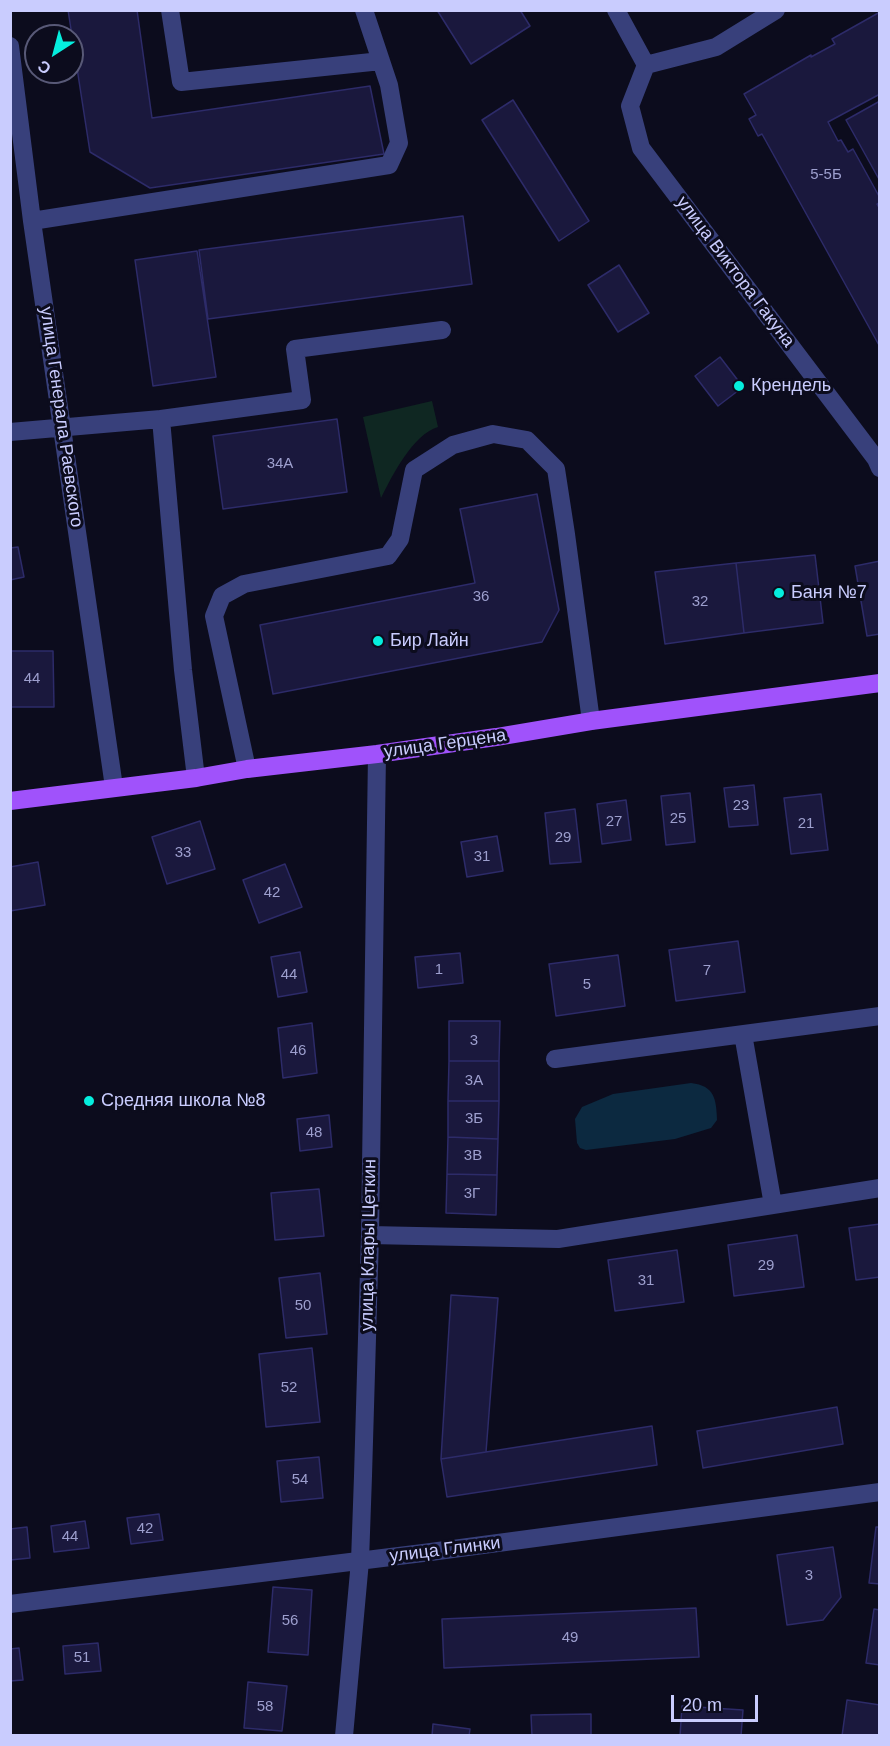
<!DOCTYPE html>
<meta charset="utf-8">
<style>
body{margin:0}
#map{position:relative;width:890px;height:1746px;overflow:hidden;background:#0c0c1d;font-family:Helvetica,sans-serif}
canvas{display:block}
.frame{position:absolute;inset:0;border:12px solid #c9ccfe;pointer-events:none}
.north{position:absolute;left:24px;top:24px;width:60px;height:60px;box-sizing:border-box;background:#0c0c1d;border:2px solid #585977;border-radius:50%;rotate:216deg;font-size:16px;font-weight:700;line-height:24px;text-align:center;color:#c9ccfe}
.north::after{content:'';display:block;margin:auto;width:21px;height:27px;background:#05eede;clip-path:polygon(50% 0,100% 100%,50% 72%,0 100%)}
.scale{position:absolute;left:671px;top:1695px;width:87px;height:27px;box-sizing:border-box;border:3px solid #c9ccfe;border-top:0;padding-left:8px;font-size:18px;line-height:21px;white-space:nowrap;color:#c9ccfe;-webkit-text-stroke:4px #0c0c1d;paint-order:stroke}
</style>
<div id="map">
<canvas width="890" height="1746"></canvas>
<div class="frame"></div>
<div class="north">С</div>
<div class="scale">20 m</div>
</div>
<script>
const g = document.querySelector('canvas').getContext('2d');
g.lineJoin = 'round';
function fill(path, color) { g.fillStyle = color; g.fill(path, 'evenodd'); }
function strokePath(path, color, width, dash) { g.strokeStyle = color; g.lineWidth = width; g.lineCap = dash ? 'butt' : 'round'; g.setLineDash(dash || []); g.stroke(path); }
function drawText(font, color, halo, rows, align = 'center') {
  g.font = font + ' Helvetica,sans-serif'; g.lineWidth = 6; g.setLineDash([]); g.textBaseline = 'middle'; g.strokeStyle = halo; g.fillStyle = color; for (const [text, x, y, turn = 0] of rows) {
    g.save(); g.translate(x, y); g.rotate((+turn || 0) * Math.PI / 180); g.textAlign = isNaN(turn) ? turn : align; if (halo) g.strokeText(text, 0, 0); g.fillText(text, 0, 0); g.restore();
  }
}
fill(new Path2D(`
 M432 401 438 427C413 434 392 476 381 498L363 417Z`), '#0f2722');
fill(new Path2D(`
 M691 1083C715 1086 716 1099 717 1120L711 1128 675 1139 586 1150 580 1148 577 1143 575 1119 582 1107 613 1094Z`), '#0c2940');
const building = new Path2D(`
 M68 10H137L152 118 370 86 384 154 150 188 90 152Z
 M437 10H520L530 26 471 64Z
 M880 12V94L828 122 838 141 841 140 848 152 853 149 880 198V202L877 204 880 209V347L762 134 758 136 749 119 756 115 744 94 811 55V57L835 44 832 39Z
 M513 100 589 221 559 241 482 120Z
 M880 101V181L846 120Z
 M463 216 472 284 208 319 199 250Z
 M197 251 216 377 153 386 135 260Z
 M619 265 649 313 618 332 588 285Z
 M720 357 743 387 718 406 695 376Z
 M337 419 347 492 223 509 213 436Z
 M537 494 559 610 542 642 273 694 260 625 475 583 460 509Z
 M18 547 24 577 10 580V548Z
 M815 555 823 623 744 633 736 563Z
 M880 561V634L867 636 855 566Z
 M736 563 744 633 665 644 655 572Z
 M10 651H53L54 707H10Z
 M754 785 758 825 729 827 724 788Z
 M690 793 695 842 666 845 661 796Z
 M821 794 828 850 791 854 784 798Z
 M626 800 631 840 602 844 597 804Z
 M575 809 581 862 550 864 545 813Z
 M200 821 215 869 167 884 152 837Z
 M497 836 503 871 467 877 461 842Z
 M38 862 45 905 10 911V867Z
 M285 864 302 907 259 923 243 880Z
 M738 941 745 992 676 1001 669 950Z
 M300 952 307 992 278 997 271 957Z
 M460 953 463 983 418 988 415 957Z
 M618 955 625 1006 556 1016 549 964Z
 M449 1021H500L499 1061H449Z
 M312 1023 317 1073 283 1078 278 1028Z
 M449 1061H499V1101H448Z
 M448 1101H499L498 1139 448 1137Z
 M329 1115 332 1147 300 1151 297 1119Z
 M448 1137 498 1139 497 1175 447 1174Z
 M447 1174 497 1175 496 1215 446 1213Z
 M319 1189 324 1236 275 1240 271 1193Z
 M880 1224V1277L856 1280 849 1228Z
 M797 1235 804 1287 734 1296 728 1245Z
 M677 1250 684 1302 615 1311 608 1260Z
 M320 1273 327 1334 286 1338 279 1278Z
 M451 1295 498 1298 486 1452 441 1459Z
 M312 1348 320 1422 266 1427 259 1354Z
 M837 1407 843 1444 703 1468 697 1431Z
 M652 1426 657 1465 447 1497 441 1459Z
 M319 1457 323 1498 281 1502 277 1461Z
 M159 1514 163 1540 131 1544 127 1518Z
 M85 1521 89 1548 54 1552 51 1526Z
 M27 1527 30 1558 10 1560V1529Z
 M876 1527H880V1584L869 1583Z
 M833 1547 841 1597 823 1620 787 1625 777 1555Z
 M273 1587 312 1590 308 1655 268 1652Z
 M696 1608 699 1657 444 1668 442 1619Z
 M874 1609 880 1610V1665L866 1663Z
 M98 1643 101 1671 65 1674 63 1646Z
 M19 1648 23 1680 10 1681V1649Z
 M248 1682 287 1686 282 1731 244 1728Z
 M847 1700 880 1705V1736H842Z
 M682 1706 743 1710 741 1736H680Z
 M591 1714V1736H532L531 1715Z
 M433 1724 470 1729 469 1736H432Z`);
fill(building, '#1a183d');
strokePath(building, '#2d2b69', 1.5);
strokePath(new Path2D(`
 M170 10 181 82 381 61
 M616 10 646 65
 M10 46 32 221 114 787
 M646 65 630 106 641 148 876 459 880 468
 M646 65 716 47 776 10
 M32 221 389 165 399 143 389 85 364 10
 M161 419 302 400 295 349 442 330
 M10 432 161 419 183 670 196 778
 M247 769 214 616 222 596 244 584 388 556 400 539 414 470 453 445 493 434 527 440 556 469 566 534 591 721
 M743 1034 773 1205
 M555 1059 880 1016
 M370 1235 558 1239 880 1188
 M10 1604 423 1553 880 1492
 M344 1736 360 1561 363 1476 370 1235 377 754`), '#38407b', 18);
strokePath(new Path2D(`
 M10 801 196 778 247 769 377 754 496 737 591 721 880 683`), '#a052fb', 18);
for (const [x, y, r, color] of [
 [739,386,6,"#05eede"],
 [779,593,6,"#05eede"],
 [378,641,6,"#05eede"],
 [89,1101,6,"#05eede"]
]) { const dot = new Path2D(); dot.arc(x, y, r, 0, 2 * Math.PI); g.fillStyle = color; g.fill(dot); strokePath(dot, '#0c0c1d', 2); }
drawText('15px', '#9d9fce', null, [
 ["5-5Б",826,175],
 ["34А",280,464],
 ["36",481,597],
 ["32",700,602],
 ["44",32,679],
 ["23",741,806],
 ["25",678,819],
 ["27",614,822],
 ["21",806,824],
 ["29",563,838],
 ["33",183,853],
 ["31",482,857],
 ["42",272,893],
 ["1",439,970],
 ["7",707,971],
 ["44",289,975],
 ["5",587,985],
 ["3",474,1041],
 ["46",298,1051],
 ["3А",474,1081],
 ["3Б",474,1119],
 ["48",314,1133],
 ["3В",473,1156],
 ["3Г",472,1194],
 ["29",766,1266],
 ["31",646,1281],
 ["50",303,1306],
 ["52",289,1388],
 ["54",300,1480],
 ["42",145,1529],
 ["44",70,1537],
 ["3",809,1576],
 ["56",290,1621],
 ["49",570,1638],
 ["51",82,1658],
 ["58",265,1707]
]);
drawText('18px', '#c9ccfe', '#0c0c1d', [
 ["улица Виктора Гакуна",735,272,53],
 ["улица Генерала Раевского",61,417,82],
 ["улица Герцена",445,744,-8],
 ["улица Клары Цеткин",369,1245,-89],
 ["улица Глинки",445,1550,-7]
]);
drawText('18px', '#c9ccfe', '#0c0c1d', [
 ["Крендель",751,386],
 ["Баня №7",791,593],
 ["Бир Лайн",390,641],
 ["Средняя школа №8",101,1101]
], 'left');
</script>
